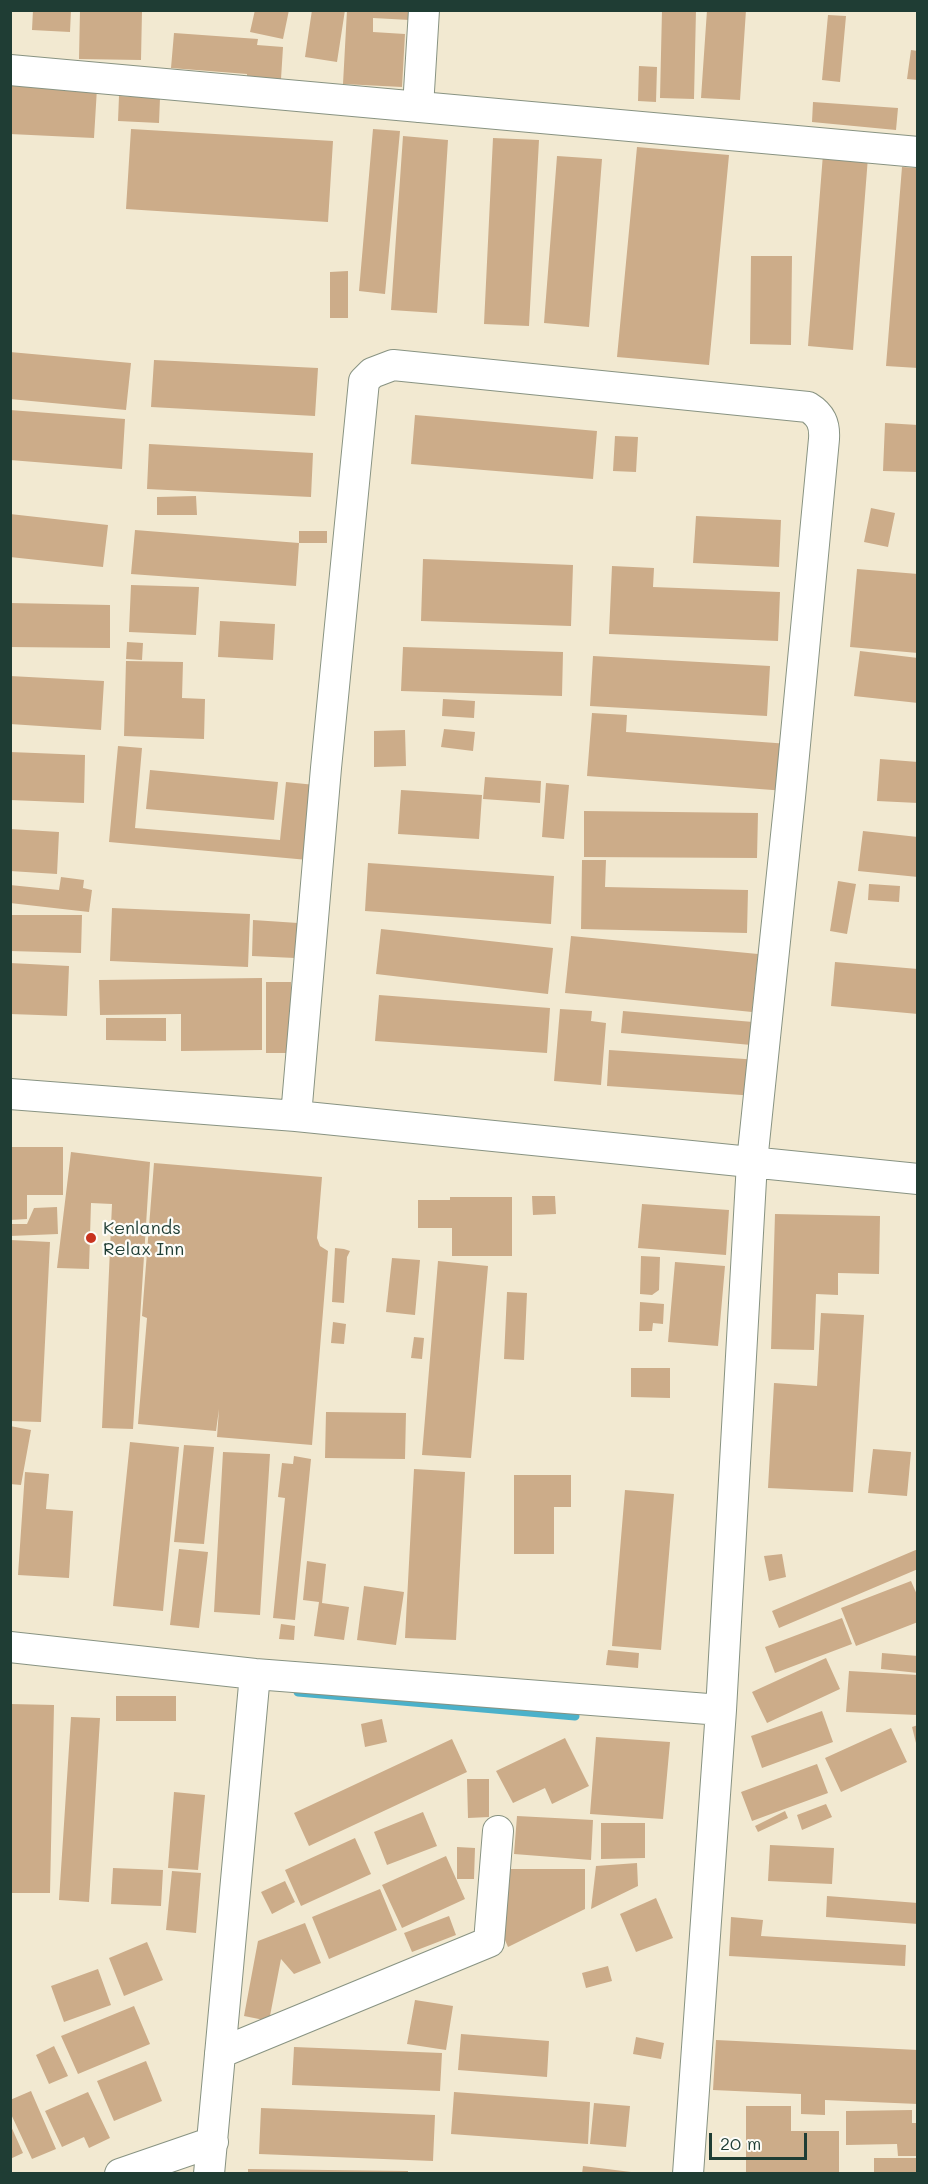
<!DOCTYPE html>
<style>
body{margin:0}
#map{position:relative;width:928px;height:2184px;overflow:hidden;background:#f2e9d1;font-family:Mali,sans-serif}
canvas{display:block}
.frame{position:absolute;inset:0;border:12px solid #1f3d34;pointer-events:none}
.scale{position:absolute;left:709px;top:2133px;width:98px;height:27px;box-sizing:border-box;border:3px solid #1f3d34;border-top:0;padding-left:8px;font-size:18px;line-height:21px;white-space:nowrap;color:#1f3d34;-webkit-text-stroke:4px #fdfcf7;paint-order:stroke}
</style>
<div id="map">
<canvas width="928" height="2184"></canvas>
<div class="frame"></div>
<div class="scale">20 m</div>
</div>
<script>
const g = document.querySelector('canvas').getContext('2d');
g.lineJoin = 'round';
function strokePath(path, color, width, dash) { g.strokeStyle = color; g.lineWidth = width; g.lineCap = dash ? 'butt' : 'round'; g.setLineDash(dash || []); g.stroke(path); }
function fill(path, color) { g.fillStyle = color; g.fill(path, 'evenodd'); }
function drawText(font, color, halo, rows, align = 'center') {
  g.font = font + ' Mali,sans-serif'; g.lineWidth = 4.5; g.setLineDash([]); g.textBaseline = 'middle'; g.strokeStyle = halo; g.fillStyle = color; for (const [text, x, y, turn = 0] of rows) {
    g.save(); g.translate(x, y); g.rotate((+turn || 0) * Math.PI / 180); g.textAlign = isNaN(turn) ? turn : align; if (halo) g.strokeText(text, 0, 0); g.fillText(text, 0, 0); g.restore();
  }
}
strokePath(new Path2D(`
 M298 1692 575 1716`), '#4bb1ca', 9);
fill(new Path2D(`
 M33 10H71L70 32 32 30Z
 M80 10 142 11 141 60 79 59Z
 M255 10H289L283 39 250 32Z
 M312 10H345L337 62 305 57Z
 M347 10H411L410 20 373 18V32L405 34 402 87 343 84Z
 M662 10H696L694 99 660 98Z
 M707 10H746L740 100 701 98Z
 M828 15 846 16 840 82 822 80Z
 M174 33 258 39 257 45 283 47 281 79 247 77V74L171 68Z
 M911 50 918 51V80L907 79Z
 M639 66 657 67 656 102 638 101Z
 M10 84 97 88 94 138 10 134Z
 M119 96 160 98 159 123 118 121Z
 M813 102 898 108 896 130 812 122Z
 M131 129 333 141 328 222 126 209Z
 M373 129 400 131 385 294 359 291Z
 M403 136 448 140 437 313 391 310Z
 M493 138 539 140 529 326 484 324Z
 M637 147 729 155 709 365 617 357Z
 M823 154 868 157 853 350 808 346Z
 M557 156 602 159 589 327 544 323Z
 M902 167 918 168V368L886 366Z
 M751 256H792L791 345 750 344Z
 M348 271V318H330V272Z
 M10 352 131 363 126 410 10 399Z
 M154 360 318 368 315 416 151 407Z
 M10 410 125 419 122 469 10 460Z
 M415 415 597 431 593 479 411 464Z
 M885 423 918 425V472L883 471Z
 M615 436 638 437 636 472 613 471Z
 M149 444 313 453 311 497 147 489Z
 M196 496 197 515H157V497Z
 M871 508 895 513 888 547 864 542Z
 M10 514 108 525 103 567 10 557Z
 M696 516 781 520 779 567 693 563Z
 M135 530 299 543 296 586 131 574Z
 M299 531H327V543H299Z
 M423 559 573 565 571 626 421 621Z
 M612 566 654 568 653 587 780 592 778 641 609 634Z
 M857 569 918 574V653L850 647Z
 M131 585 199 587 196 635 129 632Z
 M10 603 110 605V648L10 647Z
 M220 621 275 624 273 660 218 657Z
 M127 642 143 643 142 660 126 659Z
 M403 647 563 652 562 696 401 691Z
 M860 651 918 658V703L854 696Z
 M593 656 770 666 767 716 590 706Z
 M126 661 183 662 182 698 205 699 204 739 124 736Z
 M10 676 104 681 101 730 10 724Z
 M443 699 475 701 474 718 442 716Z
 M592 713 627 715 626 732 789 744 786 791 587 776Z
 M444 729 475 732 473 751 441 747Z
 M405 730 406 766 374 767V731Z
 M118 746 142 748 135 828 280 840 286 782 315 785 308 860 109 842Z
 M10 752 85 755 84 803 10 800Z
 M880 759 918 762V803L877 801Z
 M150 770 278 782 274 820 146 809Z
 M485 777 541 781 540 803 483 799Z
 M546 783 569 785 564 839 542 837Z
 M401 790 482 795 479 839 398 834Z
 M584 811 758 813 757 858 584 857Z
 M10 829 59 832 57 874 10 871Z
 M863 831 918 837V877L858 871Z
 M582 860H606L605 887 748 890 747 933 581 929Z
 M368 863 554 876 551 924 365 911Z
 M61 877 84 880 83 888 92 890 89 912 10 903V885L59 890Z
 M838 881 856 884 847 934 830 931Z
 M869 884 900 886 899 902 868 900Z
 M112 908 250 914 248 967 110 961Z
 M10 915H82L81 953 10 951Z
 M253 920 298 923 295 958 252 956Z
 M381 929 553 948 548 994 376 974Z
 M571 936 758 954 752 1012 565 993Z
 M835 962 918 969V1014L831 1006Z
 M10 963 69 966 67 1016 10 1014Z
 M262 978V1050L181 1051V1014L100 1015 99 980Z
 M266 982H291V1053H266Z
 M379 995 550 1008 547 1053 375 1041Z
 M560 1009 592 1011 591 1021 606 1023 601 1085 554 1081Z
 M623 1011 765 1023 762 1046 621 1033Z
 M106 1018H166V1041L106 1040Z
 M609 1050 760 1060 757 1096 607 1086Z
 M10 1147H63V1195H27V1219L10 1220Z
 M71 1152 150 1162 133 1429 102 1428 112 1204 91 1203 89 1269 57 1268Z
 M154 1163 322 1177 317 1238 320 1246 328 1251 312 1445 217 1437 219 1409 216 1431 138 1424 147 1318 142 1316Z
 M532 1196H555L556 1214 533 1215Z
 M450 1197H512V1256H452V1228H418V1200H450Z
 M642 1204 729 1210 726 1255 638 1248Z
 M57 1207 58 1234 10 1236V1224H27L34 1208Z
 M775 1214 880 1216 879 1274 838 1273V1295L816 1294 814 1350 771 1349Z
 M10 1240 50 1242 41 1422 10 1421Z
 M335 1248 344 1249 350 1251 347 1257 344 1303 332 1302Z
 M641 1256 660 1257 659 1290 652 1295 640 1294Z
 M392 1258 420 1260 415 1315 386 1312Z
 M438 1261 488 1266 471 1458 422 1455Z
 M675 1262 725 1266 718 1346 668 1342Z
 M507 1292 527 1293 524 1360 504 1359Z
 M640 1302 664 1304 663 1324 653 1323 652 1331H639Z
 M821 1313 864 1315 853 1492 768 1488 774 1383 817 1386Z
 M333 1322 346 1324 344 1344 331 1343Z
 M414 1337 424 1338 422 1359 411 1358Z
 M631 1368H670V1398L631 1397Z
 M326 1412 406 1413 405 1459 325 1458Z
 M10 1426 31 1430 21 1485 10 1484Z
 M130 1442 179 1447 163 1611 113 1606Z
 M184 1445 214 1447 204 1544 174 1542Z
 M873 1449 911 1452 907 1496 868 1493Z
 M223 1452 270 1454 260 1615 214 1612Z
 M294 1456 311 1459 295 1620 273 1618 285 1498 278 1497 282 1463 293 1464Z
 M414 1469 465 1472 456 1640 405 1638Z
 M25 1472 49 1474 46 1509 73 1511 69 1578 18 1575Z
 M514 1475H571V1507H554V1554H514Z
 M625 1490 674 1494 661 1650 612 1646Z
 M179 1549 208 1552 199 1628 170 1625Z
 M918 1549V1569L779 1628 772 1611Z
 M782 1554 786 1577 769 1581 764 1556Z
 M307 1561 326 1564 322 1603 349 1607 344 1640 314 1636 319 1602 303 1600Z
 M911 1581 918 1597V1622L856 1646 841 1608Z
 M364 1586 404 1592 396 1645 357 1640Z
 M842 1618 852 1644 775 1673 765 1647Z
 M281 1624 295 1626 294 1640 279 1639Z
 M608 1650 639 1653 638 1668 606 1665Z
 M882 1653 918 1656V1673L881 1669Z
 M826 1658 840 1689 767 1723 752 1692Z
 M849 1671 918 1675V1715L846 1712Z
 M116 1696H176V1721H116Z
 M10 1704 54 1705 50 1893H10Z
 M822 1711 833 1742 762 1768 751 1736Z
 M71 1717 100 1718 89 1902 59 1900Z
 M382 1719 387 1742 365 1747 361 1724Z
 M918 1725V1746L917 1747 912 1727Z
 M891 1728 907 1762 841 1792 825 1758Z
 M596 1737 670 1742 663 1819 590 1814Z
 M565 1738 589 1786 552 1804 545 1788 513 1803 496 1771Z
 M452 1739 467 1772 309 1846 294 1813Z
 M817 1764 828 1793 752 1821 741 1792Z
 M467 1779H489V1817L468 1818Z
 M174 1792 205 1795 198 1870 168 1868Z
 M826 1804 832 1817 802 1830 797 1815Z
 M785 1811 788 1818 758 1832 755 1826Z
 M423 1812 437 1846 387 1865 374 1832Z
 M517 1816 593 1820 591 1860 514 1854Z
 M601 1823H645V1858L601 1859Z
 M355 1838 371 1874 301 1906 285 1870Z
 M770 1845 834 1848 832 1884 768 1881Z
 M457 1847 475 1848 474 1879H457Z
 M446 1856 465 1899 402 1928 382 1885Z
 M637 1863 638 1886 591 1909 596 1866Z
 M113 1868 163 1870 161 1906 111 1904Z
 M505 1869H585V1909L508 1947 505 1940Z
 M172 1871 201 1873 196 1933 166 1930Z
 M285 1881 295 1902 272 1914 261 1892Z
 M380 1889 397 1930 329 1959 312 1917Z
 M827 1896 918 1903V1924L826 1917Z
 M656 1898 673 1938 636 1952 620 1914Z
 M449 1916 456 1935 412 1952 404 1933Z
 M731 1917 763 1920 761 1936 906 1945 905 1966 729 1956Z
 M305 1923 321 1963 294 1974 281 1959 269 2021 244 2016 258 1941Z
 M147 1942 163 1980 124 1996 109 1958Z
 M608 1966 612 1981 586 1988 582 1973Z
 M98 1969 111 2005 64 2022 51 1986Z
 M415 2000 453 2006 446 2050 407 2044Z
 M134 2006 150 2044 78 2074 61 2036Z
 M461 2034 549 2041 547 2077 458 2070Z
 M636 2037 664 2043 661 2059 633 2054Z
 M716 2040 918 2050V2104L825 2100V2115L801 2114V2094L713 2090Z
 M54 2046 68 2076 49 2084 36 2055Z
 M294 2047 442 2053 440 2091 292 2085Z
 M146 2061 162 2101 114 2121 97 2081Z
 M31 2091 56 2149 32 2159 10 2112V2100Z
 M88 2092 110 2138 89 2148 84 2137 62 2147 45 2111Z
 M454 2092 590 2102 588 2144 451 2134Z
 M594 2103 630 2106 626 2147 590 2144Z
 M746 2106H791V2131H839V2174H746Z
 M261 2108 435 2115 433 2161 259 2154Z
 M912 2110V2123H918V2156H898L897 2144 846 2145V2111Z
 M10 2124 23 2153 10 2159Z
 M874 2158H918V2174H874Z
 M583 2166 631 2172V2174H582Z
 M248 2169 408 2171V2174H248Z`), '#ccac89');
const street = new Path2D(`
 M10 70 918 152
 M418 107 424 10
 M10 1094 296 1116 918 1179
 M296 1116 326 768 364 381 372 373 393 365 808 407C821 415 825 424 824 439L790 797 752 1162 721 1710
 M10 1647 255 1674 721 1710 688 2174
 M220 2053 489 1942 498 1831
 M120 2174 213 2142
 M209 2174 255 1674`);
strokePath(street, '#889382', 32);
strokePath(street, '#fff', 30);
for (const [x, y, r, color] of [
 [91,1238,6,"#c8321e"]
]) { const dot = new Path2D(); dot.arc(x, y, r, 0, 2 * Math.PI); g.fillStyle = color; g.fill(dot); strokePath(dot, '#fdfcf7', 2); }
drawText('18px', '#1f3d34', '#fdfcf7', [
 ["Kenlands",103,1228],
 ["Relax Inn",103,1249]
], 'left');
</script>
